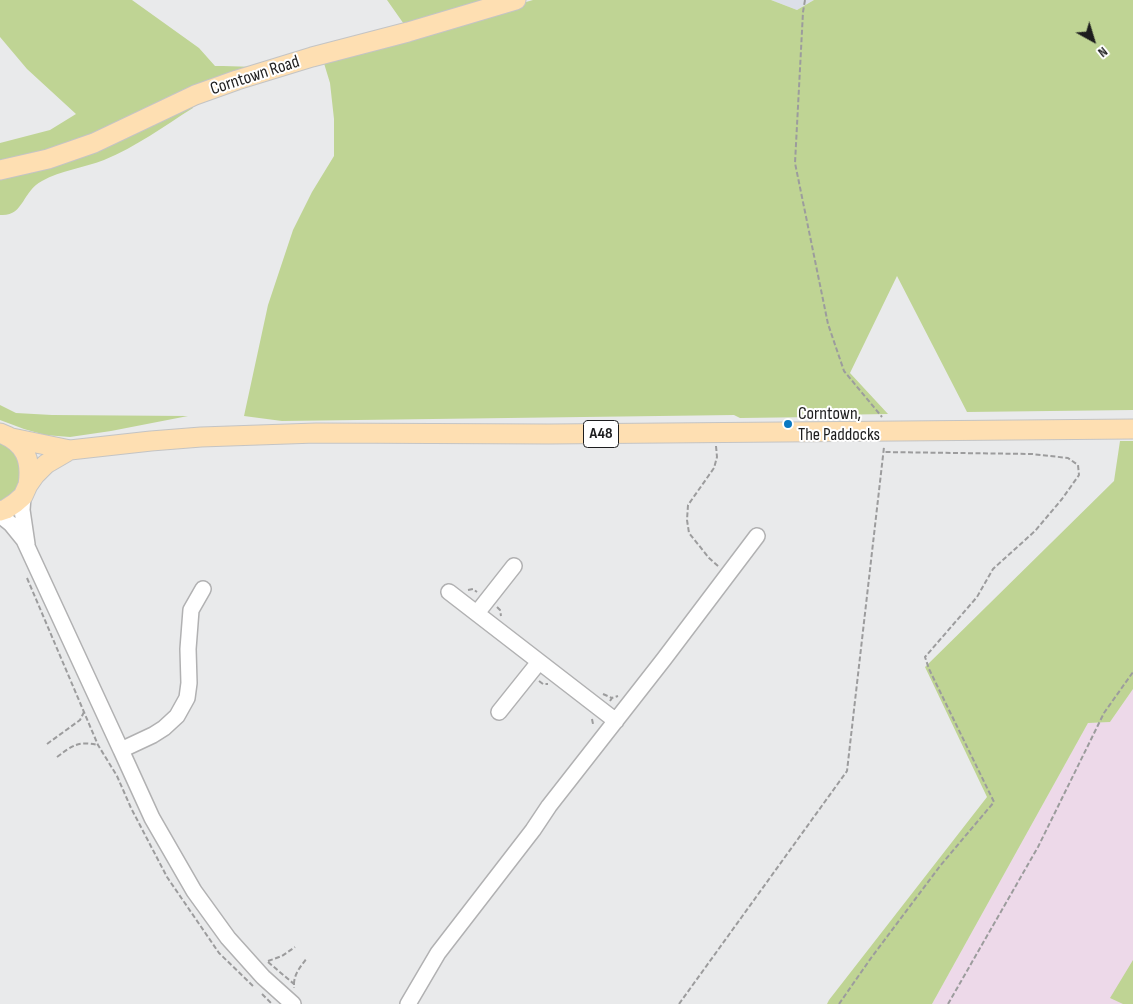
<!DOCTYPE html>
<style>
body{margin:0}
#map{position:relative;width:1133px;height:1004px;overflow:hidden;background:#e9eaeb;font-family:"Sofia Sans Condensed",sans-serif}
canvas{display:block}
.north{position:absolute;left:1068px;top:15px;width:50px;height:50px;-webkit-text-stroke:4px #fff;paint-order:stroke;rotate:141deg;font-size:14px;font-weight:700;line-height:20px;text-align:center;color:#1d1d1e}
.north::after{content:'';display:block;margin:auto;width:18px;height:22px;background:#1d1d1e;clip-path:polygon(50% 0,100% 100%,50% 72%,0 100%)}
</style>
<div id="map">
<canvas width="1133" height="1004"></canvas>
<div class="north">N</div>
</div>
<script>
const g = document.querySelector('canvas').getContext('2d');
g.lineJoin = 'round';
function fill(path, color) { g.fillStyle = color; g.fill(path, 'evenodd'); }
function strokePath(path, color, width, dash) { g.strokeStyle = color; g.lineWidth = width; g.lineCap = dash ? 'butt' : 'round'; g.setLineDash(dash || []); g.stroke(path); }
function drawText(font, color, halo, rows, align = 'center') {
  g.font = font + ' "Sofia Sans Condensed",sans-serif'; g.lineWidth = 4; g.setLineDash([]); g.textBaseline = 'middle'; g.strokeStyle = halo; g.fillStyle = color; for (const [text, x, y, turn = 0] of rows) {
    g.save(); g.translate(x, y); g.rotate((+turn || 0) * Math.PI / 180); g.textAlign = isNaN(turn) ? turn : align; if (halo) g.strokeText(text, 0, 0); g.fillText(text, 0, 0); g.restore();
  }
}
fill(new Path2D(`
 M771 0H814L797 10Z`), '#dcdfe8');
fill(new Path2D(`
 M1133 689V1004H932L1088 723 1110 722Z`), '#edd9e9');
fill(new Path2D(`
 M0 0H132L199 48 215 66H223L256 67 57 148 0 163V143L50 130 76 114 27 69 0 37Z
 M387 0H494L406 27Z
 M533 0H771L797 10 814 0H1133V410L967 412 897 276 850 373 888 414 827 415 816 417 740 418 734 415 282 421 244 416 268 305 293 230 312 192 334 156V119L330 83 323 60Z
 M192 101 193 108C164 126 136 147 104 160 84 168 61 170 42 181 22 191 24 217 0 215V175Z
 M0 405 16 413 52 415 188 416 111 431 70 437 45 435 24 429 0 420Z
 M1120 441H1133V689L1110 722 1088 723 932 1004H827L829 1000 987 797 925 667 1114 481Z
 M0 442C23 454 22 462 21 486L0 506Z
 M1133 960V1004H1123L1110 998Z`), '#bfd494');
const minor = new Path2D(`
 M23 496 22 510 27 544
 M0 515 11 524 24 540 121 750 153 735 164 728 177 716 187 698 189 683 188 649 191 610 203 589
 M449 592 616 721
 M477 613 514 566
 M499 712 539 662
 M121 750 152 818 194 891 228 938 263 977 293 1004
 M408 1004 438 953 533 830 549 806 664 659 757 536`);
const major = new Path2D(`
 M0 170 48 159 94 143 195 95 237 80 312 57 408 32 516 0
 M0 433C25 442 32 460 28 485
 M12 438 70 450
 M0 511 6 509 15 503 23 496 28 485 35 475 46 464 70 450 151 441 201 437 316 433 549 434 1133 429`);
strokePath(minor, '#b1b1b2', 18);
strokePath(major, '#c4c4c4', 21);
strokePath(new Path2D(`
 M805 0 803 12 795 163 828 324 844 371 882 417
 M716 446 717 457 714 468 688 505 687 520 689 533 709 558 719 567
 M27 578 98 745 117 776 131 808 167 877 219 953 253 986
 M468 590 473 589 477 592
 M497 607 500 610 501 616
 M539 681 543 684H548
 M603 694 612 698
 M610 701 612 698 618 696
 M592 719 593 724
 M47 744 80 720 84 712
 M57 757C73 745 78 741 98 745
 M268 961 282 956 295 947
 M268 962 294 984V988
 M294 984C294 974 301 966 307 958
 M262 994 272 1004
 M679 1004 847 771 884 447
 M839 1004 871 958 940 866 994 802 929 669 925 657 977 597 993 569 1035 531 1062 499 1079 475 1078 465 1068 458 1032 454 883 452
 M948 1004 1038 847 1104 713 1133 672`), '#9c9c9d', 2, [5, 2.5]);
strokePath(minor, '#fff', 15);
strokePath(major, '#fedfb2', 19);
for (const [x, y, r, color] of [
 [788,424,5,"#0a78c2"]
]) { const dot = new Path2D(); dot.arc(x, y, r, 0, 2 * Math.PI); g.fillStyle = color; g.fill(dot); strokePath(dot, '#fff', 2); }
for (const [x, y, w] of [
 [601,434,35]
]) { const box = new Path2D(); box.roundRect(x - w / 2, y - 13.5, w, 27, 4); g.fillStyle = '#fff'; g.fill(box); strokePath(box, '#1d1d1e', 1); }
drawText('bold 16px', '#1d1d1e', null, [
 ["A48",601,434]
]);
drawText('18px', '#1d1d1e', '#fff', [
 ["Corntown Road",255,76,-18]
]);
drawText('18px', '#1d1d1e', '#fff', [
 ["Corntown,",798,414],
 ["The Paddocks",798,435]
], 'left');
</script>
